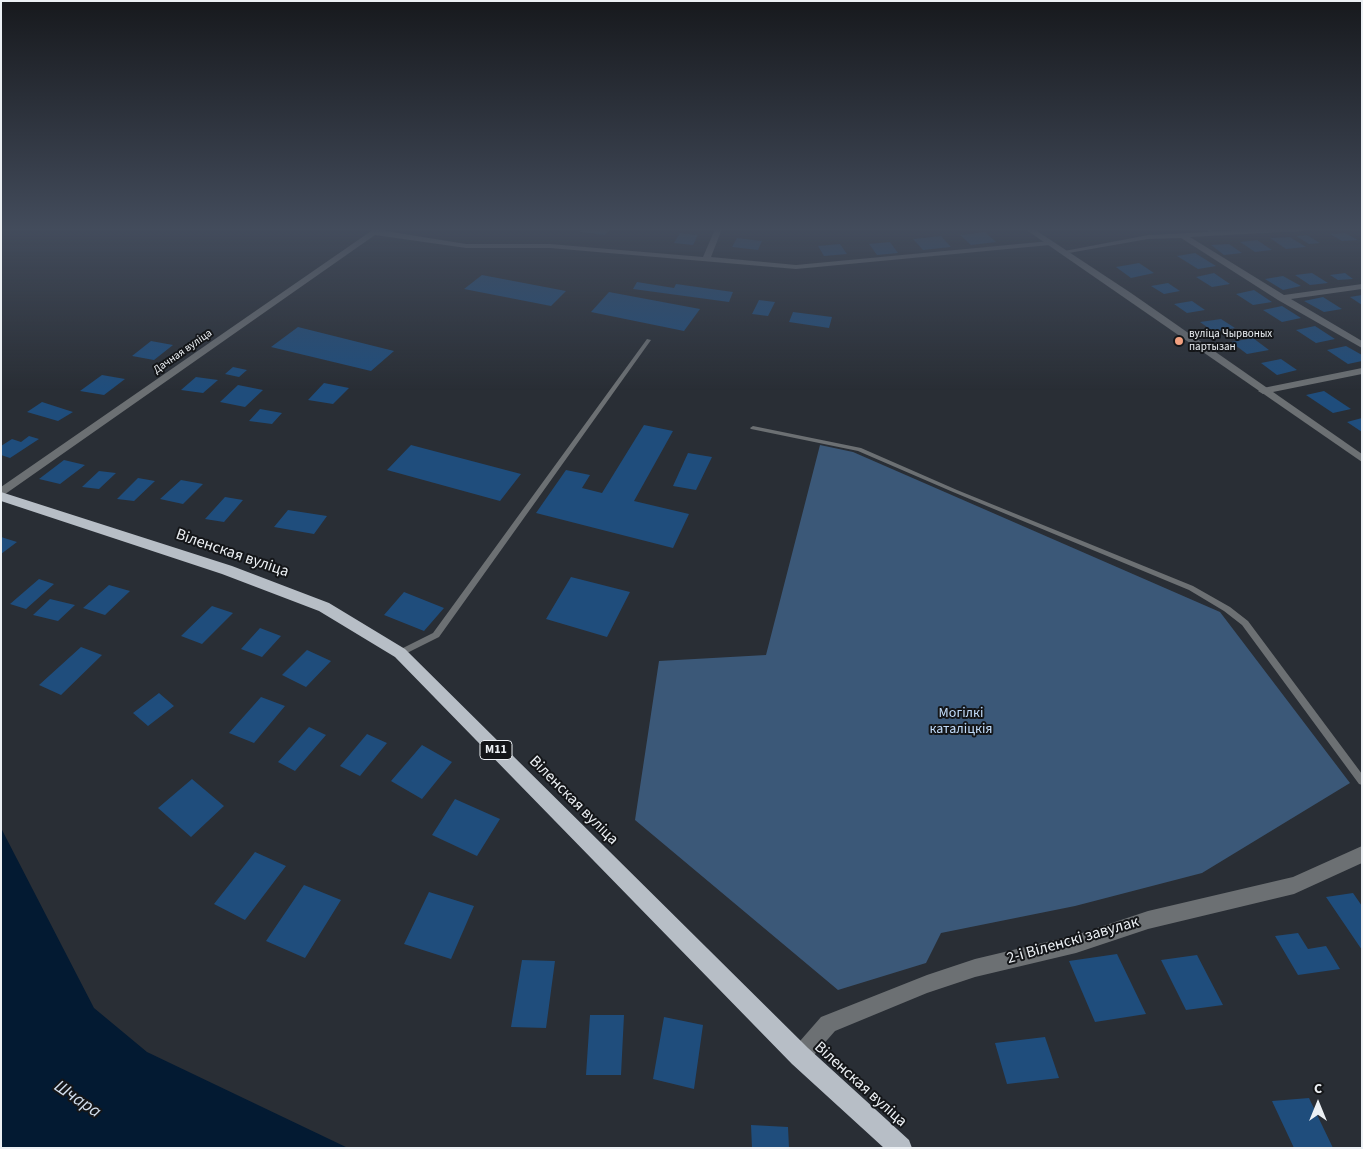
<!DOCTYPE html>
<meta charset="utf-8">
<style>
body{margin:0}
#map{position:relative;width:1363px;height:1149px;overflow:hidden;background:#292e35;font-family:"Source Sans 3",sans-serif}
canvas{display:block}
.frame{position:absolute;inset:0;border:2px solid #ecf0f4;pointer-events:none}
.north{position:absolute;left:1293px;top:1079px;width:50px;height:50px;-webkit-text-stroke:4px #141619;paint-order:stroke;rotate:0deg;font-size:14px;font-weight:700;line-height:20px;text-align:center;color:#ecf0f4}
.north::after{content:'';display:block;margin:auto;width:18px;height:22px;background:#ecf0f4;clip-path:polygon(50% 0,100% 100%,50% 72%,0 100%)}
</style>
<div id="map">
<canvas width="1363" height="1149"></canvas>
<div class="frame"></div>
<div class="north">С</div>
</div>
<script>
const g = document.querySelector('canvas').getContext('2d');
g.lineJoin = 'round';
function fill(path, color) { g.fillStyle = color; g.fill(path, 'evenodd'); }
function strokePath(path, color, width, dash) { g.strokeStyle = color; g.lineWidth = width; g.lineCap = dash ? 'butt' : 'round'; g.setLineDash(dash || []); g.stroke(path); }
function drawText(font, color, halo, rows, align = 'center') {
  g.font = font + ' "Source Sans 3",sans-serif'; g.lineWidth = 4; g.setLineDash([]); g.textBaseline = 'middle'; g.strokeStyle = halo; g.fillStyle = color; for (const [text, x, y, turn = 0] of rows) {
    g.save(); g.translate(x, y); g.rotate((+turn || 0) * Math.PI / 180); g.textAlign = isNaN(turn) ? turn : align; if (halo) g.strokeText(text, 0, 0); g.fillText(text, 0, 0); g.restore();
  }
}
fill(new Path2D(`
 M820 445 853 452 1220 612 1350 783 1202 873 1075 906 941 933 926 963 838 990 635 820 659 661 766 655Z`), '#3b5878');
fill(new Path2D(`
 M1 828 94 1008 147 1052 348 1148H1Z`), '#031a32');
fill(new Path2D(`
 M583 229H610L605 235 580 232Z
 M985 232 996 242 971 245 960 235Z
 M680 233 698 235 693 245 674 243Z
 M1345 233 1358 240 1342 241 1330 234Z
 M1307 235 1320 243 1309 244 1296 236Z
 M941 236 951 247 923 250 913 239Z
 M1290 237 1306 247 1286 249 1270 238Z
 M737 238 762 241 758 250 732 247Z
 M1257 240 1272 250 1255 252 1240 242Z
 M890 242 898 253 877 255 869 244Z
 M840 244 847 254 824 256 818 246Z
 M1229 244 1242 253 1224 255 1211 245Z
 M1195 253 1216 266 1198 269 1177 256Z
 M1139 263 1154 273 1131 278 1116 267Z
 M1214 273 1230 284 1212 287 1196 277Z
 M1312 273 1328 283 1310 285 1295 275Z
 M1345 273 1353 279 1338 280 1330 275Z
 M482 275 566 291 551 306 464 289Z
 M1283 276 1301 286 1283 290 1265 279Z
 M637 282 674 288 676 284 733 292 729 302 633 289Z
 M1168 283 1180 291 1164 294 1151 286Z
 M1254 290 1272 302 1253 305 1236 294Z
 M609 292 700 309 684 331 591 312Z
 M1362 295V305L1350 297Z
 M1323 297 1342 309 1324 312 1304 301Z
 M759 300 775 302 768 316 752 314Z
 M1192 301 1205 310 1187 313 1174 304Z
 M1282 306 1301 318 1282 322 1263 310Z
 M793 312 832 317 829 328 789 322Z
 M1221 319 1235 328 1214 332 1200 322Z
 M1315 326 1335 339 1316 343 1296 330Z
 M298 327 394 351 371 371 271 347Z
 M1253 338 1269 350 1247 354 1231 342Z
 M151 341 173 345 154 360 132 356Z
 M1346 346 1362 355V361L1348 364 1327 350Z
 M1281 359 1297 370 1277 375 1261 363Z
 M233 367 247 370 239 377 225 374Z
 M102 375 125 379 104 395 80 391Z
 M196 377 218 380 203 393 181 390Z
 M324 383 349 388 333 404 308 400Z
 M238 385 263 390 245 407 220 402Z
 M1324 391 1351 409 1333 413 1306 395Z
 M42 402 73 412 58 421 27 412Z
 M260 409 282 413 272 424 249 421Z
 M1362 418V432L1347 422Z
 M644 425 673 431 634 501 689 514 673 548 536 513 566 470 590 475 582 488 602 493Z
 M29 436 39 439 10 458 1 455V446L12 439 21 442Z
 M411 445 521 474 500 501 387 470Z
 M688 453 712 457 696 490 673 486Z
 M64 460 85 465 60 484 39 479Z
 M99 471 116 473 99 489 82 487Z
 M138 478 155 481 134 501 117 499Z
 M181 480 203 484 183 504 160 499Z
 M225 497 243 500 224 522 205 519Z
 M288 510 327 516 314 534 274 527Z
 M1 537 17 542 1 554Z
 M571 577 630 592 607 637 546 619Z
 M39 579 54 584 26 609 10 604Z
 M109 585 130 591 105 615 83 608Z
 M404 592 444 608 424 631 384 615Z
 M50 599 75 605 58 621 33 615Z
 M212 606 233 613 202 644 181 636Z
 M260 628 281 636 262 657 241 649Z
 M81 647 102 655 61 695 39 685Z
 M307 650 331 661 306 687 282 675Z
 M159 693 174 706 148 726 133 713Z
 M261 697 285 706 254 743 229 733Z
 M309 727 326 735 295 771 278 762Z
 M367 734 387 743 360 776 340 766Z
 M422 745 452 762 422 799 391 781Z
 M192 779 224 806 191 837 158 808Z
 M455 799 500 819 477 856 432 835Z
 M255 852 286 866 245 920 214 904Z
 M304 885 341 900 305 958 266 941Z
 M429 892 474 906 451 959 404 944Z
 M1353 893 1362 906V950L1326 897Z
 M1298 933 1308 949 1326 946 1340 969 1298 975 1275 936Z
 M1117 954 1146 1014 1095 1022 1069 961Z
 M1197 955 1223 1005 1186 1010 1161 960Z
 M522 960 555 961 546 1028 511 1027Z
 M590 1015H624L621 1075H586Z
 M664 1017 703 1025 694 1089 653 1079Z
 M1045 1037 1059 1078 1007 1084 995 1043Z
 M1309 1098 1333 1148H1294L1272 1101Z
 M751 1125 788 1127 789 1148H752Z`), '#1f4d7c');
fill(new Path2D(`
 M1206 229H1210L1214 233 1211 234Z
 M647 339 651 340 439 637 403 655 400 656 397 655 396 653 397 651 433 633Z
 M753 426 861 448 957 490 1193 586 1230 607 1248 621 1362 774V785L1359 784 1242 625 1224 611 1189 590 953 492 858 451 751 429 750 428Z`), '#6c7073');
fill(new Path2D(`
 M374 229 466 244H550L703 257 715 229H722L711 257 796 265 1050 241 1054 243 1050 245 796 269 550 248H466L375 235 1 497V487Z
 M1265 229H1306L1302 231 1190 237 1284 295 1362 284V289L1291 299 1362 341V348L1278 300 1181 238 1148 239 1063 254 1059 252 1148 235Z
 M1362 368V374L1263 394 1258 391 1263 388Z
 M1362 846V863L1294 894 1148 929 1076 953 975 977 927 993 835 1031 807 1063 800 1066 793 1063 790 1056 793 1049 821 1017 927 975 975 959 1076 935 1148 911 1293 877Z`), '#6c7073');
fill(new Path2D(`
 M1025 229H1034L1131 293 1362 454V462Z`), '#6c7073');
fill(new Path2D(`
 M1 492 232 566 329 603 405 649 808 1048 909 1140 912 1148H884L792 1064 395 657 319 611 222 574 1 501Z`), '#b7bec6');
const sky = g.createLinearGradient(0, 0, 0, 390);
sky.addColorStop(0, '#17191d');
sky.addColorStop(0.59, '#434c5c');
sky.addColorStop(1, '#434c5c00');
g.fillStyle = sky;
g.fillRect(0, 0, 1363, 390);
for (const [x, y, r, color] of [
 [1179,341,5,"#f2a080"]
]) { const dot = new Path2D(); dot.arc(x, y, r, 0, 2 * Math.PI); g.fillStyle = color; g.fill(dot); strokePath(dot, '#141619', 2); }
drawText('11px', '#ecf0f4', '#141619', [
 ["вуліца Чырвоных",1189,335],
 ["партызан",1189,348]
], 'left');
drawText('11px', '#ecf0f4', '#141619', [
 ["Дачная вуліца",183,352,-35]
]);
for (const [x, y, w] of [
 [496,750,32]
]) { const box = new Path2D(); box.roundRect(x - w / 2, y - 9.5, w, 19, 4); g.fillStyle = '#141619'; g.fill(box); strokePath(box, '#ecf0f4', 1); }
drawText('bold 12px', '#ecf0f4', null, [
 ["М11",496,750]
]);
drawText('14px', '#c2dcfa', '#141619', [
 ["Могілкі",961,714],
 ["каталіцкія",961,730]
]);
drawText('16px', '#ecf0f4', '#141619', [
 ["Віленская вуліца",232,554,19],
 ["Віленская вуліца",573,801,45],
 ["2-і Віленскі завулак",1073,941,-16],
 ["Віленская вуліца",860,1085,42]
]);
drawText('italic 18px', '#d3e0ef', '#141619', [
 ["Шчара",77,1100,34]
]);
</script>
